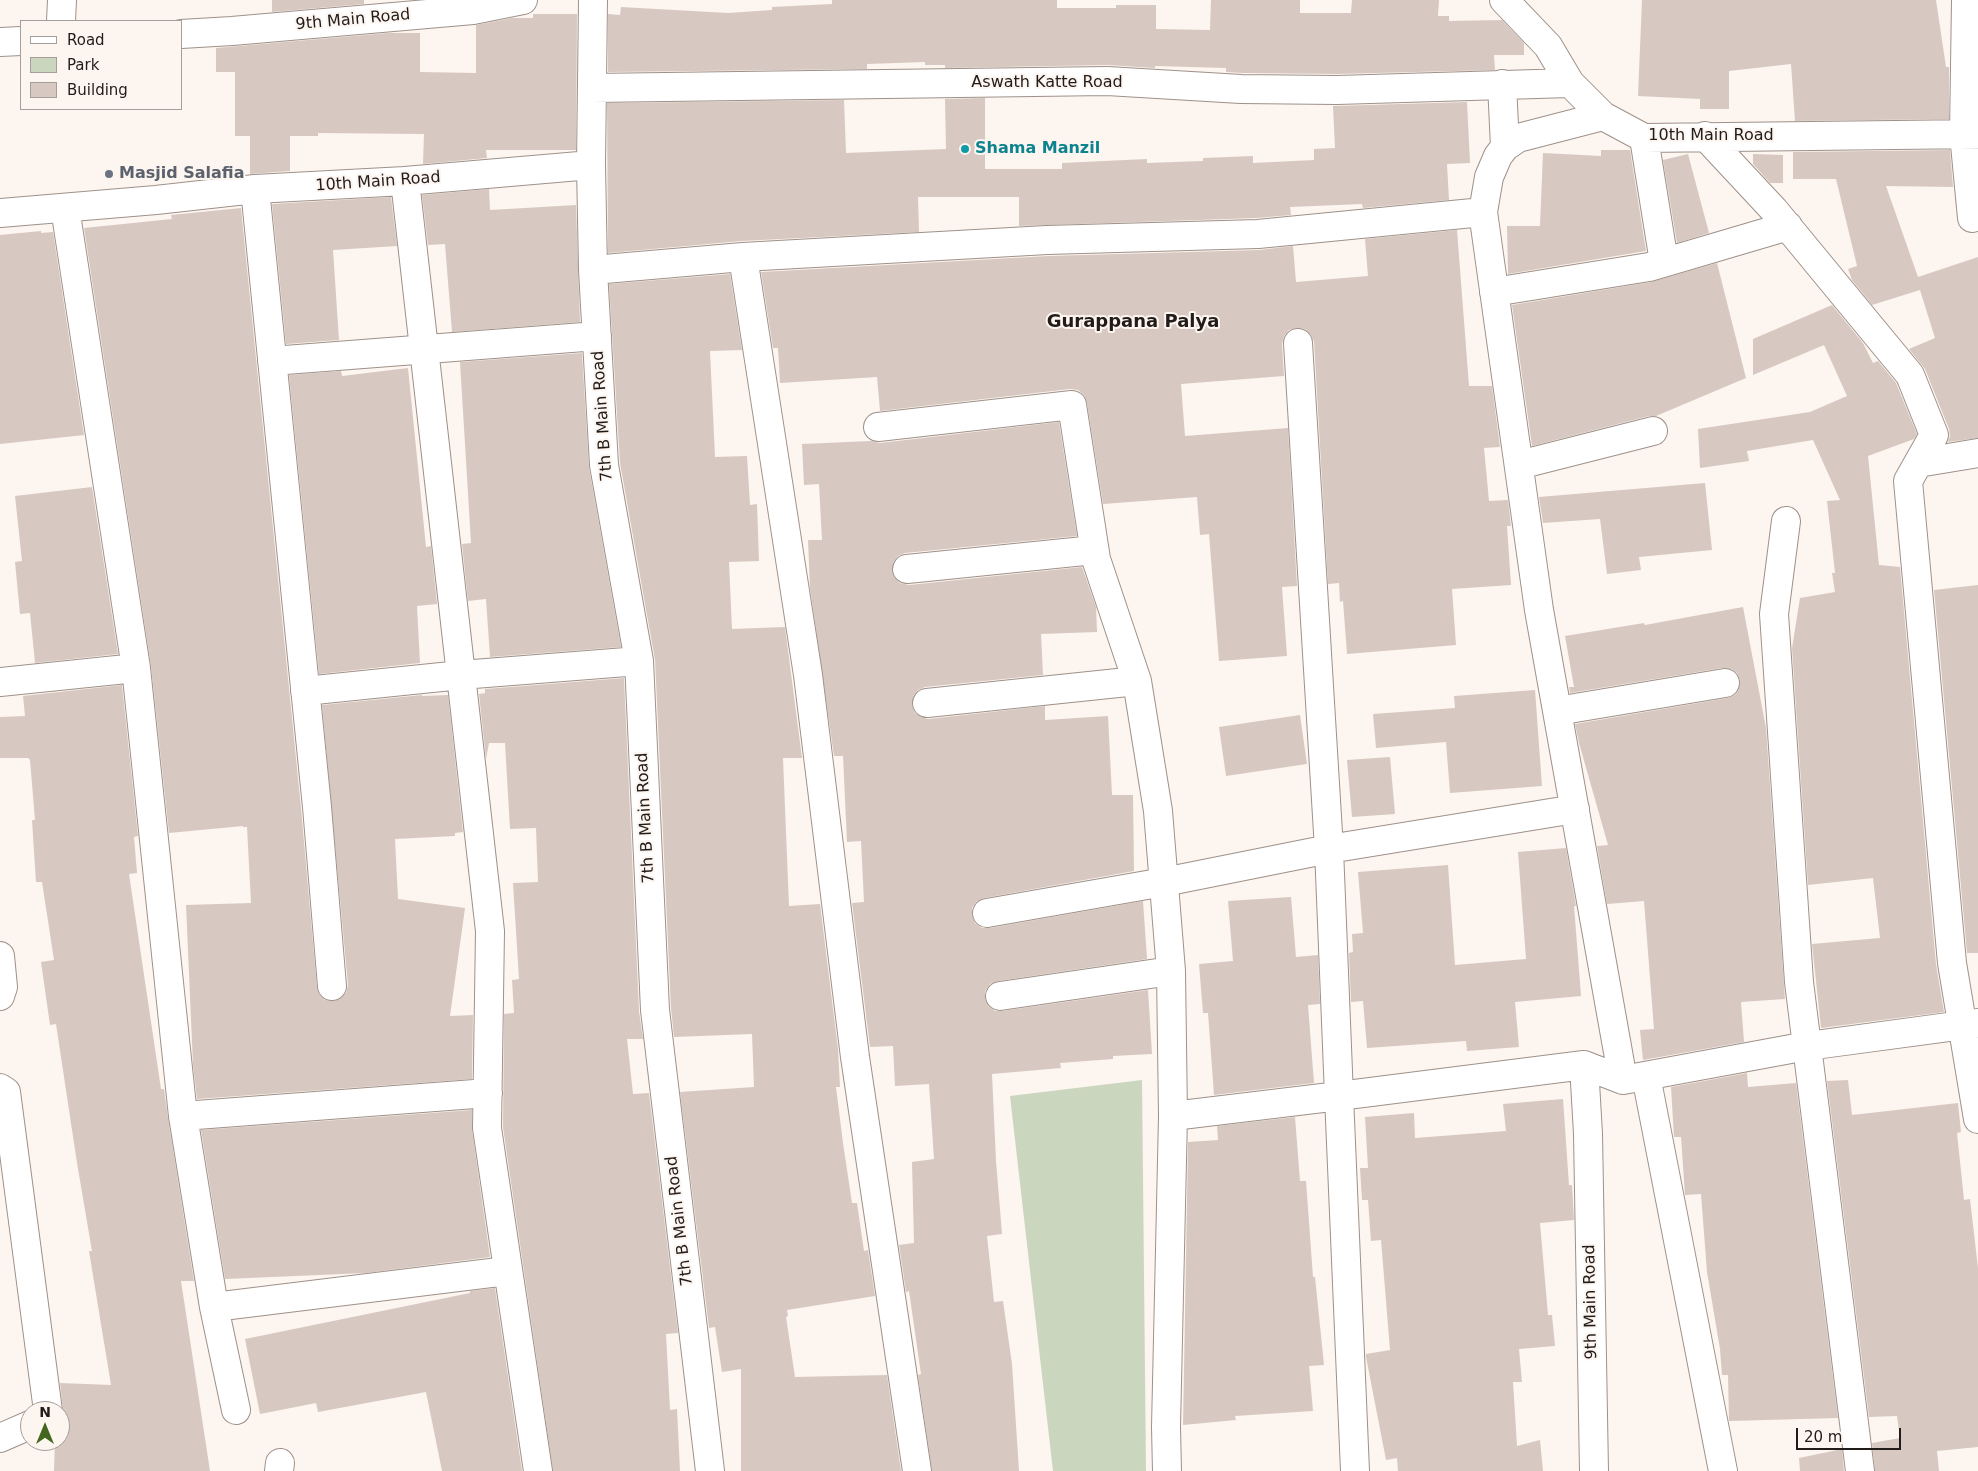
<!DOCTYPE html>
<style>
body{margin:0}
#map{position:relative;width:1978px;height:1471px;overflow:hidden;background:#fdf5f0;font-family:"DejaVu Sans",sans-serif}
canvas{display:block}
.legend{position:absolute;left:20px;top:20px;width:162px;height:90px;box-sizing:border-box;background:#fdf5f0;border:1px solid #a59e9a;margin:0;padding:6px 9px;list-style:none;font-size:15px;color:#211b19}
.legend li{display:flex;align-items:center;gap:10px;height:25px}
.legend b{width:25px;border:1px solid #a59e9a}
.north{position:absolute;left:20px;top:1401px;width:50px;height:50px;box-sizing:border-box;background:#fdf5f0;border:1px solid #a59e9a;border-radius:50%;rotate:0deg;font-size:14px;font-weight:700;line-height:20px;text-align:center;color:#211b19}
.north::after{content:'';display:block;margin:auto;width:18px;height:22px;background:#44671f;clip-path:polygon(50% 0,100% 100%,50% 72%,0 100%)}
.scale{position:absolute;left:1796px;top:1428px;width:105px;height:22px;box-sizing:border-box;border:2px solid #211b19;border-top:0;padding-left:6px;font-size:15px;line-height:18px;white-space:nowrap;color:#211b19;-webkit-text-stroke:4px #fdf5f0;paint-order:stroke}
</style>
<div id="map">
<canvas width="1978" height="1471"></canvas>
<ul class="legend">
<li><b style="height:6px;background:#fff"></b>Road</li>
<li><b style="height:14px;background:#cbd6bf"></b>Park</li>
<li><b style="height:14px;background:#d7c9c1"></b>Building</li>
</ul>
<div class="north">N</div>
<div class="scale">20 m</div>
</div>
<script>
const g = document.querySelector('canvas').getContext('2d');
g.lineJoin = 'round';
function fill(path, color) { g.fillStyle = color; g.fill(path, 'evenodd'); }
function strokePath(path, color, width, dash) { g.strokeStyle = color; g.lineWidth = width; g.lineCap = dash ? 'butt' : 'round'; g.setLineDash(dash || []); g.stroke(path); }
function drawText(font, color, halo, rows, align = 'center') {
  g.font = font + ' "DejaVu Sans",sans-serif'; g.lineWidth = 4; g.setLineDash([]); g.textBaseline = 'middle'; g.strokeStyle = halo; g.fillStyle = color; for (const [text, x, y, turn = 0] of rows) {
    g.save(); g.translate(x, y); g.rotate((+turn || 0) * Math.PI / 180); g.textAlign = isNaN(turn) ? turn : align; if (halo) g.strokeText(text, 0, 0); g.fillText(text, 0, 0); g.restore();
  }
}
fill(new Path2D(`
 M1142 1080 1146 1471H1053L1010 1096Z`), '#cbd6bf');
fill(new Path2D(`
 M272 0H364V4L272 12Z
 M832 0H1057V8H1116V5H1156V29L1210 30 1211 0H1300V13H1351L1352 0H1439L1438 16H1449V21L1502 20 1524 43V55H1494L1495 70 1337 74 1242 73 1226 72V68L1155 66V68L1107 65 945 68V65H925V62L867 64V69L608 72V14L620 15 621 7 728 13 772 10V7L832 4Z
 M1642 0H1936L1946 67H1949V119L1795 121 1791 64 1729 71V109H1700V99L1638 96Z
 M533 14H577L576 150H486L487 158 423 164 424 134 318 133V136H290V171L250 174V136H235V72H216V48L388 33H420V72L476 73V25L512 18H533Z
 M985 98V169H1062V163L1147 159V163L1203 161V158L1253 156V163L1314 160V149L1335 148 1333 106 1467 102 1470 163 1447 164 1449 200 1363 208 1362 204 1290 207 1291 215 1257 218 1019 226V197H918L919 232 742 241 608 253 607 103 844 100 846 153 946 149 945 99Z
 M1601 150H1630L1646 251 1508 274 1507 226H1540L1543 153 1601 156Z
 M1950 150 1953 187 1886 186 1918 277 1978 257V438L1948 442 1950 436 1949 429 1925 369 1909 349 1935 338 1920 290 1872 305 1852 280 1848 269 1857 266 1836 179H1793V152Z
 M1688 154 1709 233 1677 243 1663 160Z
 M1753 154 1783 155V183H1770L1753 164Z
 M489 189 490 210 576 205 580 322 452 332 445 244 428 245 422 195Z
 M391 197 397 246 333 250 339 340 286 344 272 204Z
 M241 208 301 808 317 988 319 994 325 1000 334 1001 340 999 346 993 348 985 322 705 422 695V696L448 695 463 832 455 833V836L395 839 398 899 465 908 450 1016 473 1015 472 1079 197 1099 193 1065 186 905 251 903 247 827H243V826L169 833 151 666 84 228 172 219 171 215Z
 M1457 230 1469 386H1492L1500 447 1484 448 1489 501 1508 500 1511 526H1507L1511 585 1452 589 1456 645 1347 654 1343 601 1340 602 1339 583 1328 584 1314 342 1311 335 1305 329 1297 328 1289 330 1284 336 1282 344 1284 376 1181 384 1185 436 1288 428 1297 586 1282 587 1287 656 1219 661 1209 534 1200 535 1197 497 1103 504 1087 403 1084 395 1078 390 1070 389 880 411 877 377 780 383 778 348H773L761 272 1048 256 1259 250 1293 246 1296 282 1368 276 1365 239Z
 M41 231V233L53 232 84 435 0 444V235Z
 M1717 263 1746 378 1656 416H1649L1532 446 1512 305 1651 282Z
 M730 274 742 350 710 351 715 457 747 456 750 505 757 504 759 561 729 562 732 629 785 627 802 758H783L789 906 820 904 838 1049 840 1087H836L843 1143 852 1203H857L864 1251 868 1250 875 1296 787 1310 788 1316 786 1317 795 1377 887 1375 901 1471H741V1369L722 1372 715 1327 709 1328 680 1092 754 1087 752 1034 674 1037 671 1009 655 660 620 463 609 284Z
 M1832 305 1863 343 1873 363 1878 361 1896 383 1917 434 1914 439 1868 456 1879 565 1900 567 1936 964 1944 1012 1821 1028 1812 944 1880 938 1873 878 1808 885 1792 648 1800 598 1835 592 1832 573H1835L1827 501 1840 500 1813 440 1747 451 1749 461 1700 468 1698 429 1810 412 1847 396 1824 345 1753 375V339Z
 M582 353 589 468 621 647 490 657 486 599 468 601 462 544 471 543 460 362Z
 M408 368 426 547 431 546 437 604 417 606 420 663 319 674 289 375 341 371 342 376Z
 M1059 422 1077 536 905 553 898 556 893 562 892 571 895 578 900 583 909 585 1082 567 1096 607 1097 632 1041 634 1043 675 925 687 918 690 913 696 912 705 915 713 921 717 928 719 1045 706V720L1108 716 1112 795H1133L1134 871 984 898 977 901 972 908V915L975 923 982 928H990L1143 901 1147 959 998 981 990 984 985 991V998L988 1006 995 1011H1002L1148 990 1152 1054 1113 1056V1059L1060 1063 1061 1068 992 1074 996 1161 1002 1234 987 1236 994 1302 1003 1301 1012 1364 1019 1471H932L918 1375 921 1374 909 1291 906 1292 899 1245 914 1243 912 1162 934 1159 929 1084 895 1086 893 1046 870 1047 852 903 864 902 861 841 847 842 843 756H834L810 588 808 540H822L819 484 804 485 802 444 871 441 880 443Z
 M1705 483 1712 550 1639 557 1641 570 1607 574 1600 519 1543 523 1539 497Z
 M92 487 118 654 35 663 30 613 20 614 15 562 22 561 15 496Z
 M1978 585V953H1967L1934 590Z
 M1743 607 1766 728 1785 999 1741 1002 1744 1042 1643 1060 1640 1030 1654 1029 1644 901 1607 904 1597 846 1608 845 1579 743 1575 724 1728 698 1735 695 1739 689 1740 680 1737 673 1731 669 1722 668 1570 693 1569 687H1574L1565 636 1644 623 1645 625Z
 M624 678 639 1011 643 1039H627L633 1094 649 1093 678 1333 666 1334 670 1410 677 1409 680 1471H553L503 1127 504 1014 514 1013 512 980 519 979 513 883 538 882 536 828 510 829 505 743H489L486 759 479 694 485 693V689Z
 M122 685 138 836 134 837 137 873 129 874 161 1089H164L168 1118 194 1281H181L210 1471H54L55 1441H60V1420L63 1409 60 1383 111 1385 89 1251H92L77 1163 56 1024 50 1025 41 962 54 960 42 882H36L32 820H35L30 760 28 758H0V717L25 716 23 696Z
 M1535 690 1542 786 1450 793 1446 742 1376 748 1373 714 1455 708 1454 696Z
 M1300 715 1307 764 1226 776 1219 727Z
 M1390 757 1395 814 1352 817 1347 760Z
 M1566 848 1576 906H1574L1581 996 1515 1002 1519 1047 1467 1051 1466 1041 1367 1048 1363 1001 1351 1002 1349 953 1353 952 1352 934 1363 933 1358 872 1448 865 1455 965 1526 959 1518 852Z
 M1291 897 1296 957 1318 955 1320 1004 1308 1005 1314 1083 1214 1095 1208 1013H1203L1199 964 1233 961 1228 901Z
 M1747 1073 1748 1087 1796 1083 1838 1418 1729 1421 1728 1375H1722L1720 1349 1707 1272 1701 1194 1685 1195 1681 1137H1674L1671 1087Z
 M1848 1080 1852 1115 1958 1103 1961 1132 1957 1133 1964 1200 1970 1199 1978 1268V1447L1937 1451 1939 1471H1875L1872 1443 1900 1438 1897 1416 1869 1417 1827 1081Z
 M1563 1099 1569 1185H1572L1574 1220 1540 1223 1548 1315H1552L1555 1346 1519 1349 1522 1382H1513L1517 1446 1540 1440 1543 1471H1398L1397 1458 1386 1460 1366 1357V1354L1390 1350 1381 1240 1371 1241 1368 1200H1362L1360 1168H1368L1365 1117 1414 1113 1415 1138 1506 1131 1503 1104Z
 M472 1110V1130L490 1257 366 1273 225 1279 201 1130Z
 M1295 1117 1300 1181H1306L1313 1277H1315L1324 1365 1309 1366 1313 1411 1235 1416 1236 1420 1183 1425 1188 1142 1218 1140 1217 1126Z
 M495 1288 522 1471H442L426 1392 318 1412 316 1403 260 1414 245 1339 470 1293V1291Z
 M1842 1449 1844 1471H1800L1799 1458Z`), '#d7c9c1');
const minor = new Path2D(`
 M1504 0 1548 46 1570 83 1603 116 1644 138 1978 134
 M1966 0 1964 134 1972 218
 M61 21 62 0
 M181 34 232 31 473 10 523 0
 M0 42 21 41
 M1502 84 1505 147
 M592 88 1107 81 1241 89 1337 90 1570 83
 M1603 116 1518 138 1505 147 1498 156 1489 177 1483 212 1539 610 1623 1080
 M1705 136 1774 210 1910 375 1934 435 1908 481 1952 963 1978 1119
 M1644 138 1664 262
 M591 165 593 270 604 465 639 661 655 1010 710 1471
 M405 181 490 931 487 1128 538 1471
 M255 189 317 807 332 986
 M65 208 136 668 183 1116 214 1307 236 1410
 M0 213 156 200 255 189 405 181 591 165 593 0
 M743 257 808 675 855 1057 917 1471
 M593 270 743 257 1047 240 1258 234 1483 212
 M1494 292 1649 267 1788 226
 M272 361 597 336
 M878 427 1072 405 1096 559 1137 681 1158 811 1171 971 1173 1116 1166 1427 1167 1471
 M1918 463 1978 453
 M1519 465 1653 431
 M1786 521 1774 614 1799 982 1860 1471
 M907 569 1094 550
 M0 682 136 668
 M305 691 461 675 639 661
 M927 703 1137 681
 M1557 711 1725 683
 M987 913 1164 882 1329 849 1575 809
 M0 956 3 987 0 996
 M1000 996 1171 971
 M1584 1065 1588 1134 1594 1471
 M1646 1076 1723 1471
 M0 1088 6 1092 48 1411
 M183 1116 488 1093
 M1173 1116 1339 1096 1329 849 1298 343
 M214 1307 507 1271
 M0 1438 30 1425
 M279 1471 280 1463
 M1355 1471 1339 1096 1584 1065 1623 1080 1807 1046 1978 1023`);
strokePath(minor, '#9e9189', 30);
strokePath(minor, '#fff', 28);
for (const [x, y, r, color] of [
 [965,149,5,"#0f9aa8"],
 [109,174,5,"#6b7280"]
]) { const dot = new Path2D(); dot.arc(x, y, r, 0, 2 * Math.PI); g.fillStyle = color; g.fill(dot); strokePath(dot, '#fdf5f0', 2); }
drawText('16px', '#211b19', '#fdf5f0', [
 ["9th Main Road",353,20,-5],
 ["Aswath Katte Road",1047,83],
 ["10th Main Road",1711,136],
 ["10th Main Road",378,182,-4],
 ["7th B Main Road",603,416,-94],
 ["7th B Main Road",646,818,-93],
 ["7th B Main Road",680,1221,-97],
 ["9th Main Road",1591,1302,-91]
]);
drawText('bold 16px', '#0d838f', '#fdf5f0', [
 ["Shama Manzil",975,149]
], 'left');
drawText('bold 16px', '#5b616d', '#fdf5f0', [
 ["Masjid Salafia",119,174]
], 'left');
drawText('bold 18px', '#211b19', '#fdf5f0', [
 ["Gurappana Palya",1133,322]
]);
</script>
